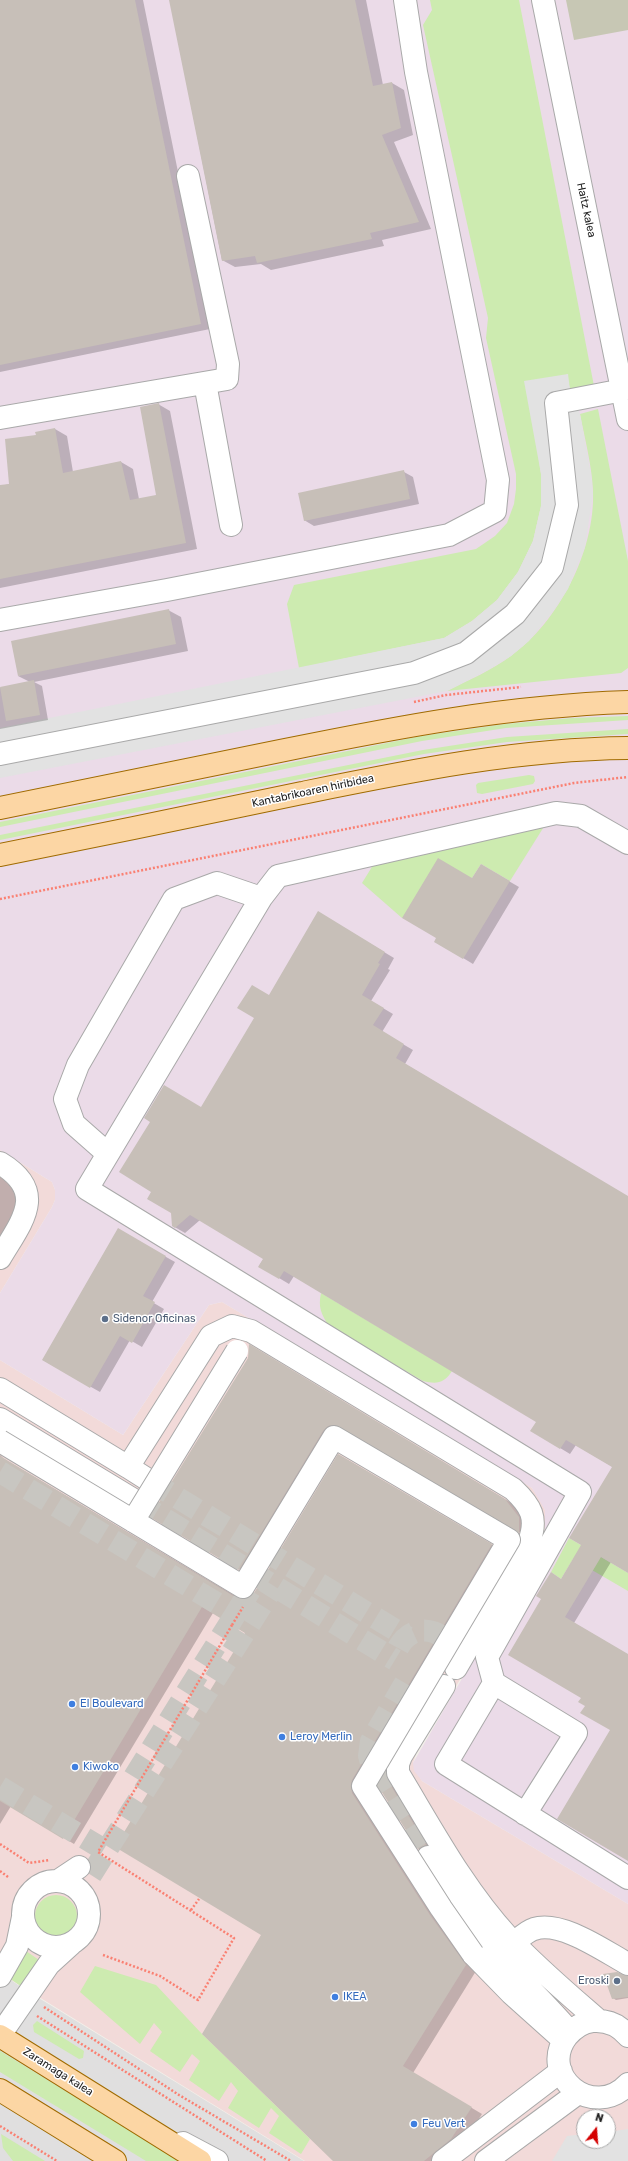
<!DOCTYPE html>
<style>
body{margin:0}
#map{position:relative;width:628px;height:2161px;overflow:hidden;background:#f2efe9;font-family:Rubik,sans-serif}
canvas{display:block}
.north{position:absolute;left:576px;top:2109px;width:40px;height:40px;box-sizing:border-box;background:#fff;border:1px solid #a7a7a7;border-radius:50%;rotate:17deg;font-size:11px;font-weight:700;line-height:16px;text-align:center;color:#222}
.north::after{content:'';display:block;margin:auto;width:14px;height:18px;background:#d40000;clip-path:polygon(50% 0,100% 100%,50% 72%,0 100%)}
</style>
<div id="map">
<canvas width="628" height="2161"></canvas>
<div class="north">N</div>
</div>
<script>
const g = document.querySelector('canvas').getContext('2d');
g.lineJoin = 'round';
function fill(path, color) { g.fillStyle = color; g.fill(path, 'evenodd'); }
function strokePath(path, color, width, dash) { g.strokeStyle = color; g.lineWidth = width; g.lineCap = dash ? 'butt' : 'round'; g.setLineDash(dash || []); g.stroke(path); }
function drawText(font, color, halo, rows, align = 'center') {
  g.font = font + ' Rubik,sans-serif'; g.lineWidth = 3; g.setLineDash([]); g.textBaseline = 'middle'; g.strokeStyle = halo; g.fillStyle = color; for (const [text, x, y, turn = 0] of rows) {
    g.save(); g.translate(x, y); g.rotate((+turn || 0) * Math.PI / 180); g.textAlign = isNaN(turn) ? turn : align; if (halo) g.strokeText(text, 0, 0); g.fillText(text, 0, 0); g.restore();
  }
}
fill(new Path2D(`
 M0 1973 29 1992 304 2161H0Z`), '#e0dfdf');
fill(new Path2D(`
 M0 1150 52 1182 55 1190V1200L52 1207 0 1293Z
 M222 1302 524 1482 532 1488 540 1499 545 1510 546 1520 543 1539 416 1754 413 1763 422 1781 628 1904V2161H305L0 1973V1360L123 1435 209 1305ZM584 2117H608V2141H584Z`), '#f2dad9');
fill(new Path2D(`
 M0 0H628V1904L422 1781 414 1771 413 1763 543 1539 545 1530V1510L532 1488 222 1302 209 1305 123 1435 0 1360V1293L52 1207 55 1200V1190L52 1182 0 1150Z`), '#ebdbe8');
fill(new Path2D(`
 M566 0H628V30L574 40Z`), '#c7c7b4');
fill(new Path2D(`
 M430 0H519L594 386 570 390 567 374 535 433 541 474V506L533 541 518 572 497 600 472 621 444 638 299 668 287 604 294 585 476 549 495 536 507 523 514 504 516 489V474L486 338 488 318 423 25 432 10Z
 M598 409 628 561V668L621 673 447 691C469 680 492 670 511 656 559 621 595 551 593 492 592 466 585 440 580 414Z
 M628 716V720L506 728 422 741 0 827V822L421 736 505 724 572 718Z
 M628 729V734L507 742 424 754 0 840V835L423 750 507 737Z
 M529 775 534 776 535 781 533 784 482 794 477 793 476 785 478 783Z
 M545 825 510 881 481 864 472 878 402 918 362 883 375 862Z
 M321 1293 452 1371C444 1384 436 1384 423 1381L329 1326C321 1314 318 1307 321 1293Z
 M569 1538 628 1573V1591L573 1559 561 1579 551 1572Z
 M35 1916a21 21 0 1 1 42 0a21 21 0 1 1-42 0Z
 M26 1951 39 1960 22 1987 9 1978Z
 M95 1966 156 1985 202 2034 310 2139 301 2154 269 2133 279 2116 271 2108 259 2128 228 2108 238 2091 231 2082 219 2101 189 2080 200 2061 192 2054 180 2072 150 2051 162 2032 154 2023 140 2044 80 1992Z
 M37 2021 84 2051 83 2058 79 2059 34 2032 33 2025Z
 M0 2051 180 2161H146L0 2072Z
 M1 2134 45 2161H13L3 2148Z`), '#cdebb0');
fill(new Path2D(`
 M568 374 570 390 580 414 591 474 593 494 585 547 568 589 554 610 529 641 511 656 490 669 447 691 0 778V728L444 638 472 621 497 600 518 572 533 541 541 506V474L524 381Z
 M628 2129V2161H552L567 2136 584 2134V2141H608V2132Z`), '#e2e2e2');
fill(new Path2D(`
 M0 0H143L210 329 0 372Z
 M170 0H366L383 85 392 83 404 90 413 135 394 142 431 229 382 240 384 246 271 270 261 264 235 267 222 260Z
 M158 404 170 411 197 549 0 588V486L10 484 37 436 55 429 67 436 73 472 121 462 133 469 139 499 157 496Z
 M404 472 413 477 419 504 314 526 304 520Z
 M168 610 181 617 188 651 34 682 42 686 48 720 0 729V688L30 682 18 676Z
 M481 865 519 887 473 964 435 941Z
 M319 913 394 958 388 969 390 970 371 1001 393 1014 382 1032 413 1050 405 1064 628 1197V1572L611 1562 574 1623 628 1655V1859L611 1730 586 1705 582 1697 509 1654 562 1580 583 1545 613 1467 576 1445 570 1454 532 1431 537 1421 294 1276 289 1284 259 1266 264 1258 200 1220 185 1233 173 1226 202 1108Z
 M0 1176 23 1198 0 1258Z
 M118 1230 175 1262 152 1302 164 1309 142 1347 130 1340 100 1392 43 1360Z
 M250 1347 518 1507 531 1539 348 1431 251 1576 239 1569Z
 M0 1455 4 1459 242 1600 249 1599 254 1594 339 1455 502 1551 363 1786 476 1971 413 2073 482 2114 462 2145 442 2161H334L262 1935 246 1633 213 1613 74 1844 11 1806 0 1824Z
 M386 1774 398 1781 438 1852 431 1856 419 1849 379 1786Z
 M628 1977V1998L616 2000 613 1998Z`), '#0003');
fill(new Path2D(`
 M0 0H135L201 324 0 365Z
 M169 0H355L373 86 392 82 401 128 382 135 419 222 370 233 372 239 257 263 255 256 222 261Z
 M159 403 186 543 0 579V485L9 484 5 439 36 435 35 432 55 428 63 473 121 461 130 500 156 495 140 407Z
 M404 470 410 499 304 521 298 493Z
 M169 609 176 644 18 676 11 641Z
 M34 680 40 715 6 721 0 687Z
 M438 858 472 878 481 864 510 881 463 959 434 942 436 938 402 918Z
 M318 911 385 952 378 963 380 964 362 995 384 1008 373 1025 404 1044 396 1058 628 1196V1573L601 1557 565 1617 628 1654V1861L557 1819 610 1730 580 1713 585 1706 578 1702 581 1698 508 1655 541 1599 536 1596 551 1572 561 1579 581 1545 569 1538 612 1467 566 1440 560 1449 530 1431 536 1422 284 1271 279 1279 258 1267 263 1259 190 1215 175 1228 172 1226 171 1213 147 1199 151 1192 119 1172 150 1122 144 1118 164 1085 201 1107 254 1018 237 1008 252 985 269 995Z
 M118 1228 166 1256 143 1296 155 1302 132 1343 120 1336 90 1388 42 1360Z
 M249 1344 505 1499 519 1517V1533L335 1425 328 1426 323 1431 239 1570 150 1517 248 1358Z
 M338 1454 492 1544 352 1780 351 1786 352 1793 430 1915 466 1965 403 2066 472 2107 451 2139 424 2161H333L202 2034 261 1935 115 1847 245 1633 202 1607 63 1839 0 1801V1456L237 1598 243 1599 249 1598 254 1593Z
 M386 1773 387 1779 426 1845 418 1849 378 1786Z
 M617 1972 628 1976V1997L612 1999 603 1974Z`), '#c7bfb8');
strokePath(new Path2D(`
 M0 1472 248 1622
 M150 1481 407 1637
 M137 1502 395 1660
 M398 1648C412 1622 440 1627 454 1649
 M405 1683 371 1741 369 1756 374 1773 428 1857
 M134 1777 259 1576
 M0 1787 106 1851
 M91 1875 274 1586`), '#c8c6c1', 22, [22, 11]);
const minor = new Path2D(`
 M543 0 628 419
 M205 383 231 525
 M0 418 227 379 228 364 188 176
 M0 620 167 590 449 535 495 511 498 480 416 72 405 0
 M0 754 414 673 466 653 515 614 552 567 567 505 556 403 623 390
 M108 1154 74 1124 65 1099 78 1065 174 899 217 883 261 898
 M0 1163C48 1192 22 1221 0 1258
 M0 1389 128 1467 211 1336 232 1326 251 1331 513 1489C531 1506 538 1518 529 1542L456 1668
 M0 1419 137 1502
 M128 1467 150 1481
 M494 1683 487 1657 580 1492 87 1189 261 898 278 876 556 813 581 816 628 843
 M444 1686 401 1756 398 1764V1773C432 1829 463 1888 508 1937 536 1967 568 1994 599 2021
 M525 1814 576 1733 494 1683 446 1764 628 1878
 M428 1857C441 1878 453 1900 467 1919 498 1960 537 1993 570 2032
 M23 1914a33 33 0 1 1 66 0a33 33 0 1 1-66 0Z
 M58 1881 79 1867
 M514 1943C520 1938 527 1931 534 1929 561 1920 604 1951 628 1964
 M473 1954 511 1993 559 2036
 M0 1976 17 1946 23 1917
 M0 2035 49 1964 71 1944
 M628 2036C619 2025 607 2020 593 2021 582 2022 574 2028 567 2036 537 2075 593 2121 628 2084
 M183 2143 217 2161
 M443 2161 561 2071
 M486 2161 578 2093`);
const major = new Path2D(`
 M0 808C93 789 186 770 280 751 398 727 507 706 628 702
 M0 855C101 835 201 814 302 793 410 771 517 749 628 748
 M0 2036 200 2161
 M0 2090 115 2161`);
strokePath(minor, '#a9a9a9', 24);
strokePath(major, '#a06b00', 24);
strokePath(new Path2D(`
 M414 702 446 695 521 687
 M0 899 574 783 628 777
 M0 1844 29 1863 50 1860
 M0 1871 8 1877
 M191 1910 199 1899
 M103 1955 160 1976 198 2000 234 1938 98 1852 232 1625
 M44 2007 179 2095 291 2161
 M37 2016 267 2161
 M0 2126 57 2161`), '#fa8072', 2.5, [2, 2]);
strokePath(minor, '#fff', 22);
strokePath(major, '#fcd6a4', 22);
const minorBridge = new Path2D(`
 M0 1441 243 1587 334 1437 509 1540 363 1786 441 1908 473 1954
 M133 1521 237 1351`);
strokePath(minorBridge, '#a9a9a9', 24, []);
strokePath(new Path2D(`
 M232 1625 243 1607`), '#fa8072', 2.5, [2, 2]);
strokePath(minorBridge, '#fff', 22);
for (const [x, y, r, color] of [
 [105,1319,4,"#5c6f8a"],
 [72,1704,4,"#3f7fe0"],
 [282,1737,4,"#3f7fe0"],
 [75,1767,4,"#3f7fe0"],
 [617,1981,4,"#5c6f8a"],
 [335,1997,4,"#3f7fe0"],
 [414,2124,4,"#3f7fe0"]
]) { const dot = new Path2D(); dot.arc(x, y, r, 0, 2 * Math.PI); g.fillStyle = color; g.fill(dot); strokePath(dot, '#fff', 1.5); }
drawText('11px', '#222', '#fff', [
 ["Haitz kalea",586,210,78],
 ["Kantabrikoaren hiribidea",313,791,-12],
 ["Zaramaga kalea",58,2072,32]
]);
drawText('11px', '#4e5e75', '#fff', [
 ["Sidenor Oficinas",113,1319],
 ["Eroski",609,1981,"right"]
], 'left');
drawText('11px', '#366cbe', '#fff', [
 ["El Boulevard",80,1704],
 ["Leroy Merlin",290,1737],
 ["Kiwoko",83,1767],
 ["IKEA",343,1997],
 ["Feu Vert",422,2124]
], 'left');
</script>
